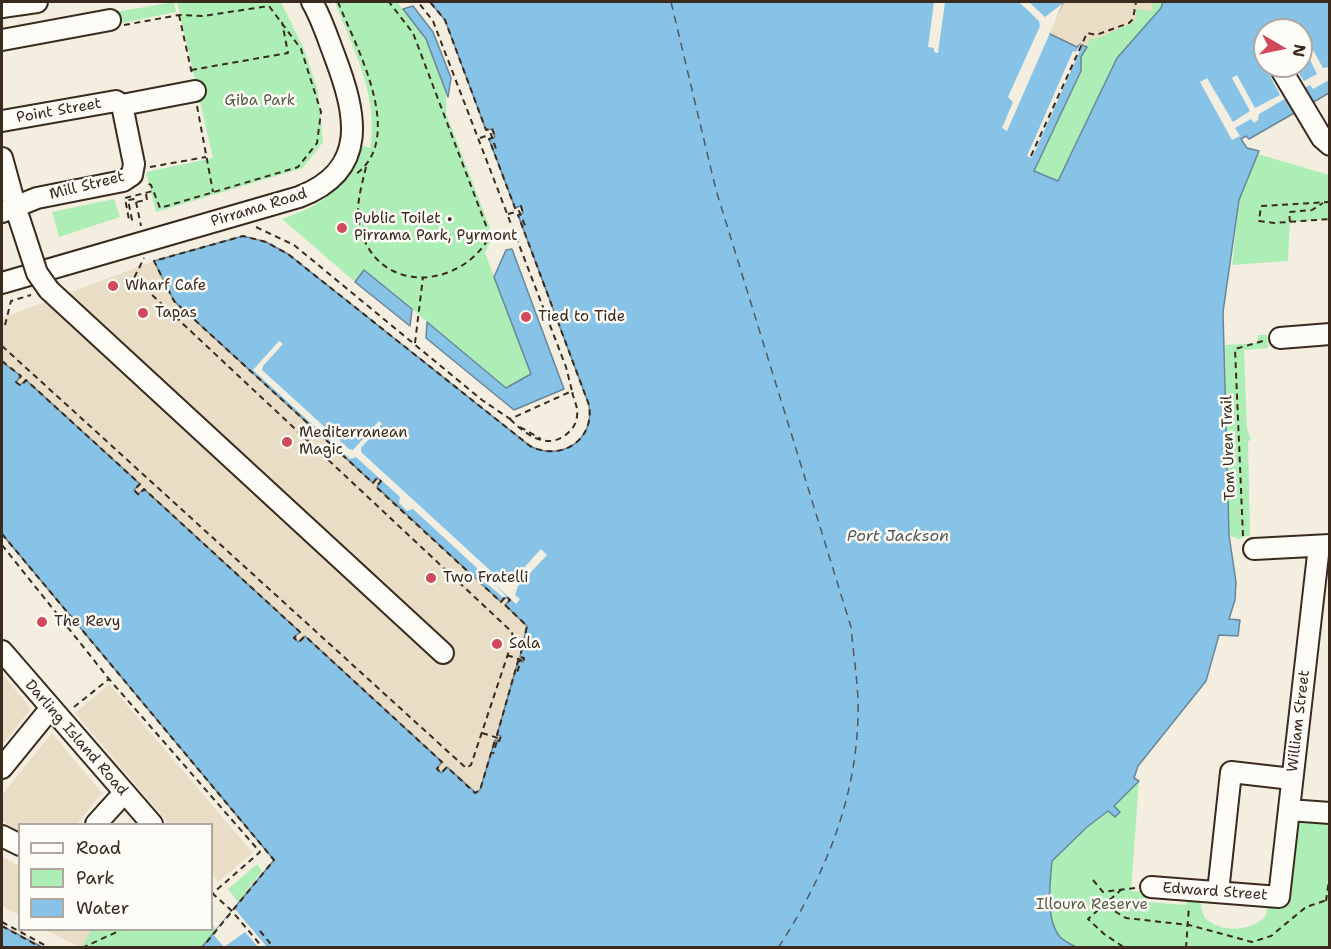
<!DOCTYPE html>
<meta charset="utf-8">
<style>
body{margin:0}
#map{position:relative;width:1331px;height:949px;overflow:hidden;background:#f4eee0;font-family:"Shantell Sans",sans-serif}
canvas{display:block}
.frame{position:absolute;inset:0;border:3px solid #3b2a1e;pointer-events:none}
.legend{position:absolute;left:18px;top:823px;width:195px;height:108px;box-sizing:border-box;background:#fdfcf7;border:2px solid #afa8a0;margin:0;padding:8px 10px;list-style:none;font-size:18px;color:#3b2a1e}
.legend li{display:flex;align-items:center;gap:12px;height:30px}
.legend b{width:30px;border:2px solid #afa8a0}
.north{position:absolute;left:1253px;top:18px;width:60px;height:60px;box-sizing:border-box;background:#fdfcf7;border:2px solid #afa8a0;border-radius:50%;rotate:99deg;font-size:16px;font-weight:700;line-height:24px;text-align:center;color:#3b2a1e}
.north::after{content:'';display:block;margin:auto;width:21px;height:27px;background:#d1495b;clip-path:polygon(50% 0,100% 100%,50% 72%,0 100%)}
</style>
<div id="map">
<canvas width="1331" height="949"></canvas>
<div class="frame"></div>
<ul class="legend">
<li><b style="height:8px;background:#fdfcf7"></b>Road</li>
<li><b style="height:16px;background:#adeeb7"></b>Park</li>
<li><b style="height:16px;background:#87c3e7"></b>Water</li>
</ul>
<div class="north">N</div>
</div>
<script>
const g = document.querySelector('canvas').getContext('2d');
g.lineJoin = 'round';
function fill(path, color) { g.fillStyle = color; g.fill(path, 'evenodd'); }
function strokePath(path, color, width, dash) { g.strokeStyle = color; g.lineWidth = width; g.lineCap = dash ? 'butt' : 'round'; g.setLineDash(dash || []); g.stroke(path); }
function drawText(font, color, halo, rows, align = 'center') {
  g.font = font + ' "Shantell Sans",sans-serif'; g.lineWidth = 5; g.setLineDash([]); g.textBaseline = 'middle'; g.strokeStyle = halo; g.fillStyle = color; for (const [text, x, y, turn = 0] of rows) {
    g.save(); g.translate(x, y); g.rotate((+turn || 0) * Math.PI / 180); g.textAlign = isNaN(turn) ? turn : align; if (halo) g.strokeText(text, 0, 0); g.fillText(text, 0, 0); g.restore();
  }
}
fill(new Path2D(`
 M1061 2H1163L1081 71 1087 47 1080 44 1077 47 1048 33 1063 4Z
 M154 261 174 301 372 483 377 478 381 481 377 486 502 601 506 596 510 600 506 606 527 626 520 657 524 658 523 662 518 661 497 735 501 736 499 741 495 740 478 792 475 793 447 767 441 773 437 769 442 762 305 636 299 642 294 638 300 631 144 489 139 495 134 490 139 484 26 380 21 386 16 382 21 376 2 361V318Z
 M2 673 31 709 2 745Z
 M109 684 253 853 218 882 212 874V824H169L75 713Z
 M52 733 102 793 77 824H20L19 831 2 821V795Z
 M2 856 19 866V915L2 906Z
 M46 930H91L81 948Z`), '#e9ddc5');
fill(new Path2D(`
 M174 2 176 12 117 24 115 12Z
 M177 2H281L304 49 318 91 323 142 303 168 156 212 146 172 213 158Z
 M335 2H397C421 32 451 71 446 113L493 236 485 253 532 374 507 388 365 270 355 282 282 219C326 203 344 191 360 145L370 148C379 96 353 49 335 2Z
 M1153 2H1163L1161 8 1117 58 1058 181 1034 171 1081 71V57L1091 38 1096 39 1132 23 1137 17 1136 9 1152 11Z
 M1258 154 1329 175V219L1290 222 1288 261 1232 265 1239 200Z
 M114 199 120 217 59 237 52 212Z
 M1258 335H1267L1268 348 1244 350 1247 428 1251 440 1248 441 1250 535 1238 539 1229 535 1225 345 1257 343Z
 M1139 781 1131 891 1149 892 1148 902 1186 905 1187 895 1202 896 1201 908 1205 918C1221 933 1249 932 1265 917L1293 817 1329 820V947H1076C1071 944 1064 941 1060 937 1045 919 1050 882 1051 861L1087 827 1109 811 1115 817 1120 812 1114 806Z
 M257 864 262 871 238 902 228 889Z
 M212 924 217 930 202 947 81 948 91 930H212Z`), '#adeeb7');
const water = new Path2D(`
 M430 2H1061L1063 3 1048 33 1077 47 1080 44 1087 47 1081 57V71L1034 171 1058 181 1117 58 1161 8 1163 2H1329V93L1249 139 1246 136 1241 139 1247 148 1259 151 1239 200 1223 312 1229 535 1236 582 1235 600 1229 619 1240 620 1238 636 1219 635 1206 681 1138 766 1134 778 1139 781 1114 806 1120 812 1115 817 1108 811 1087 827 1052 861C1050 882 1045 919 1060 937 1064 941 1071 944 1076 947H202L274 860 2 534V362L21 376 16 382 20 385 26 380 140 484 134 490 138 494 144 489 300 632 294 637 298 642 305 636 442 762 437 768 441 773 447 767 476 793 480 790 495 740 500 741 501 736 497 735 518 661 523 662 524 658 520 657 527 626 505 605 510 600 506 597 501 602 377 487 381 481 377 478 373 483 174 301 154 261 243 236 266 242 288 254 530 446C561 462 595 440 589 405L518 215 523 213 521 206 515 208 489 139 495 137 492 129 486 130 445 20ZM1265 30H1301V66H1265Z
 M413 6 433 32 451 78 448 97 426 39 403 9Z
 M512 249 564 389 514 410 426 338 427 322 506 388 531 374 494 277 506 250Z
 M364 270 412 309 410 326 355 282Z
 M2 926 42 947H2Z`);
fill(water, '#87c3e7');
strokePath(water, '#698697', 1.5);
fill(new Path2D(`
 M934 2H945L938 53 934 52V48L928 47Z
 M1019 2H1029L1045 17 1063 3 1007 131 1002 128 1013 102 1008 97 1040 26 1039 21Z
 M1302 30 1323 68 1330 67 1329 80 1313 89 1310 85 1302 89 1289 66H1294L1304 81 1317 74 1301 41Z
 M1080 44 1082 45 1079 53 1032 158 1027 156 1073 51 1076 52Z
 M1265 66H1270L1288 97 1259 114 1258 120 1254 123 1251 119 1235 128 1240 136 1232 140 1200 82 1207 78 1233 122 1250 111 1232 78 1237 75 1255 108 1280 95Z
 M279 341 283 344 263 366 262 370 349 449 353 450 379 421 382 424 361 448V452L505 584 511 582 541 549 547 555 518 586 515 595 520 599 516 604 489 579 506 596 504 598 485 582 476 574 477 568 413 509 407 511 399 503 400 497 356 457 350 459 253 370Z
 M234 908 267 947H258L245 932 224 947 213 934Z`), '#f4eee0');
strokePath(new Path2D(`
 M671 2 716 190 851 627C853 651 857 676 858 700 860 791 827 873 778 948`), '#52585a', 1.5, [8, 6]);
const minor = new Path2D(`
 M2 7 37 2
 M2 40 110 20
 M1279 66 1322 138 1330 145
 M122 105 195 91
 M2 121 116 101 122 105 134 164 132 175 123 181 37 198 2 212
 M2 158 18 216
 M2 283 299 197C370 170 356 113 335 57 328 39 322 19 312 2
 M49 290 443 653
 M1280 338 1330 334
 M1254 549 1330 545
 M2 651 152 824
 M2 768 50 709
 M1289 810 1330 813
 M96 824 124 793
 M2 836 20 845
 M1151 887 1279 897 1319 546
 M1218 892 1231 772 1292 779`);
strokePath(minor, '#3b2a1e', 24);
strokePath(new Path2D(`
 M338 2C355 45 407 137 356 174
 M179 15 192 74
 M124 25 179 15 203 16 269 6 301 49 321 112 317 143 298 167 160 208 151 185 145 182
 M191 70 288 53 282 22
 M197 106 213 192
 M480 138 491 134 497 152
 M1031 156 1087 33 1096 35 1129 23 1133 19 1136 2
 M150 167 206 157
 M366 167C361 189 354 209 361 231 380 295 461 289 490 236L413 33 389 2
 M146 194 147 200 136 202 135 199 128 200 132 220H129L125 198 153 191
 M136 202 141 226
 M1330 202 1261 206 1259 221 1274 223 1330 219
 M508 214 519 211 526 228
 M1290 222 1289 212 1312 210 1323 203
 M256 227 294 245 482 400 510 419 572 391 566 367 433 21 418 2
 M5 325 11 301 31 295
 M415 343 423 277
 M2 346 466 768 471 765 513 639 512 632 134 278 144 258
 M2 361 21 376 16 382 21 386 26 380 140 484 134 490 139 495 144 489 300 632 294 638 299 642 305 636 442 762 437 769 441 773 447 767 475 793 480 790 495 740 499 741 501 736 497 735 518 661 523 662 524 658 520 657 527 626 505 605 510 600 506 596 501 602 376 487 381 481 377 478 373 483 174 301 154 261 243 236 266 242 288 254 530 446C561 462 595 440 589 405L518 215 523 213 521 206 515 208 489 139 495 137 492 128 486 130 445 20 430 2
 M510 419C527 436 550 452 570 431 576 425 578 417 577 409 576 403 573 397 572 391
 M520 427 541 439
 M2 534 274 860 202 948
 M1243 536 1235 349 1263 341
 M2 545 109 679
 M507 655 521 660 516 676
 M74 707 109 679 260 852 212 894
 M482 733 498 738 493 754
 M1093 880 1103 892 1135 888
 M1122 889 1088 919 1104 934 1125 948
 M212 893 232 911 263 948
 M1326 901 1330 872
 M1106 906 1126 918 1189 925 1252 942 1271 936 1306 907 1330 899
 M2 922 50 948
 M2 926 42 948
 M260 931 274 948
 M82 948 121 930
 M1186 948 1189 906`), '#3b2a1e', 2, [6, 4.5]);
strokePath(minor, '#fdfcf7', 20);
const minorBridge = new Path2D(`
 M19 218 37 273 49 290`);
strokePath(minorBridge, '#3b2a1e', 24, []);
strokePath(minorBridge, '#fdfcf7', 20);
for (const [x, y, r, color] of [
 [342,228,6,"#d1495b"],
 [113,286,6,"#d1495b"],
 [143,313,6,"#d1495b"],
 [526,317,6,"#d1495b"],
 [287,442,6,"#d1495b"],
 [431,578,6,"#d1495b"],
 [42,622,6,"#d1495b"],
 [497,644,6,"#d1495b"]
]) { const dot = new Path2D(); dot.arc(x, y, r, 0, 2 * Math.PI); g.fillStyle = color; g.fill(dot); strokePath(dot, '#fdfcf7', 2); }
drawText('15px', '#585b44', '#fdfcf7', [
 ["Giba Park",260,101],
 ["Illoura Reserve",1092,905]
]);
drawText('15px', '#3b2a1e', '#fdfcf7', [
 ["Point Street",59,111,-10],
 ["Mill Street",87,186,-14],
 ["Pirrama Road",259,208,-17],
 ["Tom Uren Trail",1229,448,-92],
 ["William Street",1299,721,-83],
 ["Darling Island Road",76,738,49],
 ["Edward Street",1215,892,4]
]);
drawText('15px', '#3b2a1e', '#fdfcf7', [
 ["Public Toilet •",354,219],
 ["Pirrama Park, Pyrmont",354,236],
 ["Wharf Cafe",125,286],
 ["Tapas",155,313],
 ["Tied to Tide",538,317],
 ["Mediterranean",299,433],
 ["Magic",299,450],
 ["Two Fratelli",443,578],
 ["The Revy",54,622],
 ["Sala",509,644]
], 'left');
drawText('italic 16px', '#52585a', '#fdfcf7', [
 ["Port Jackson",898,537]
]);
</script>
